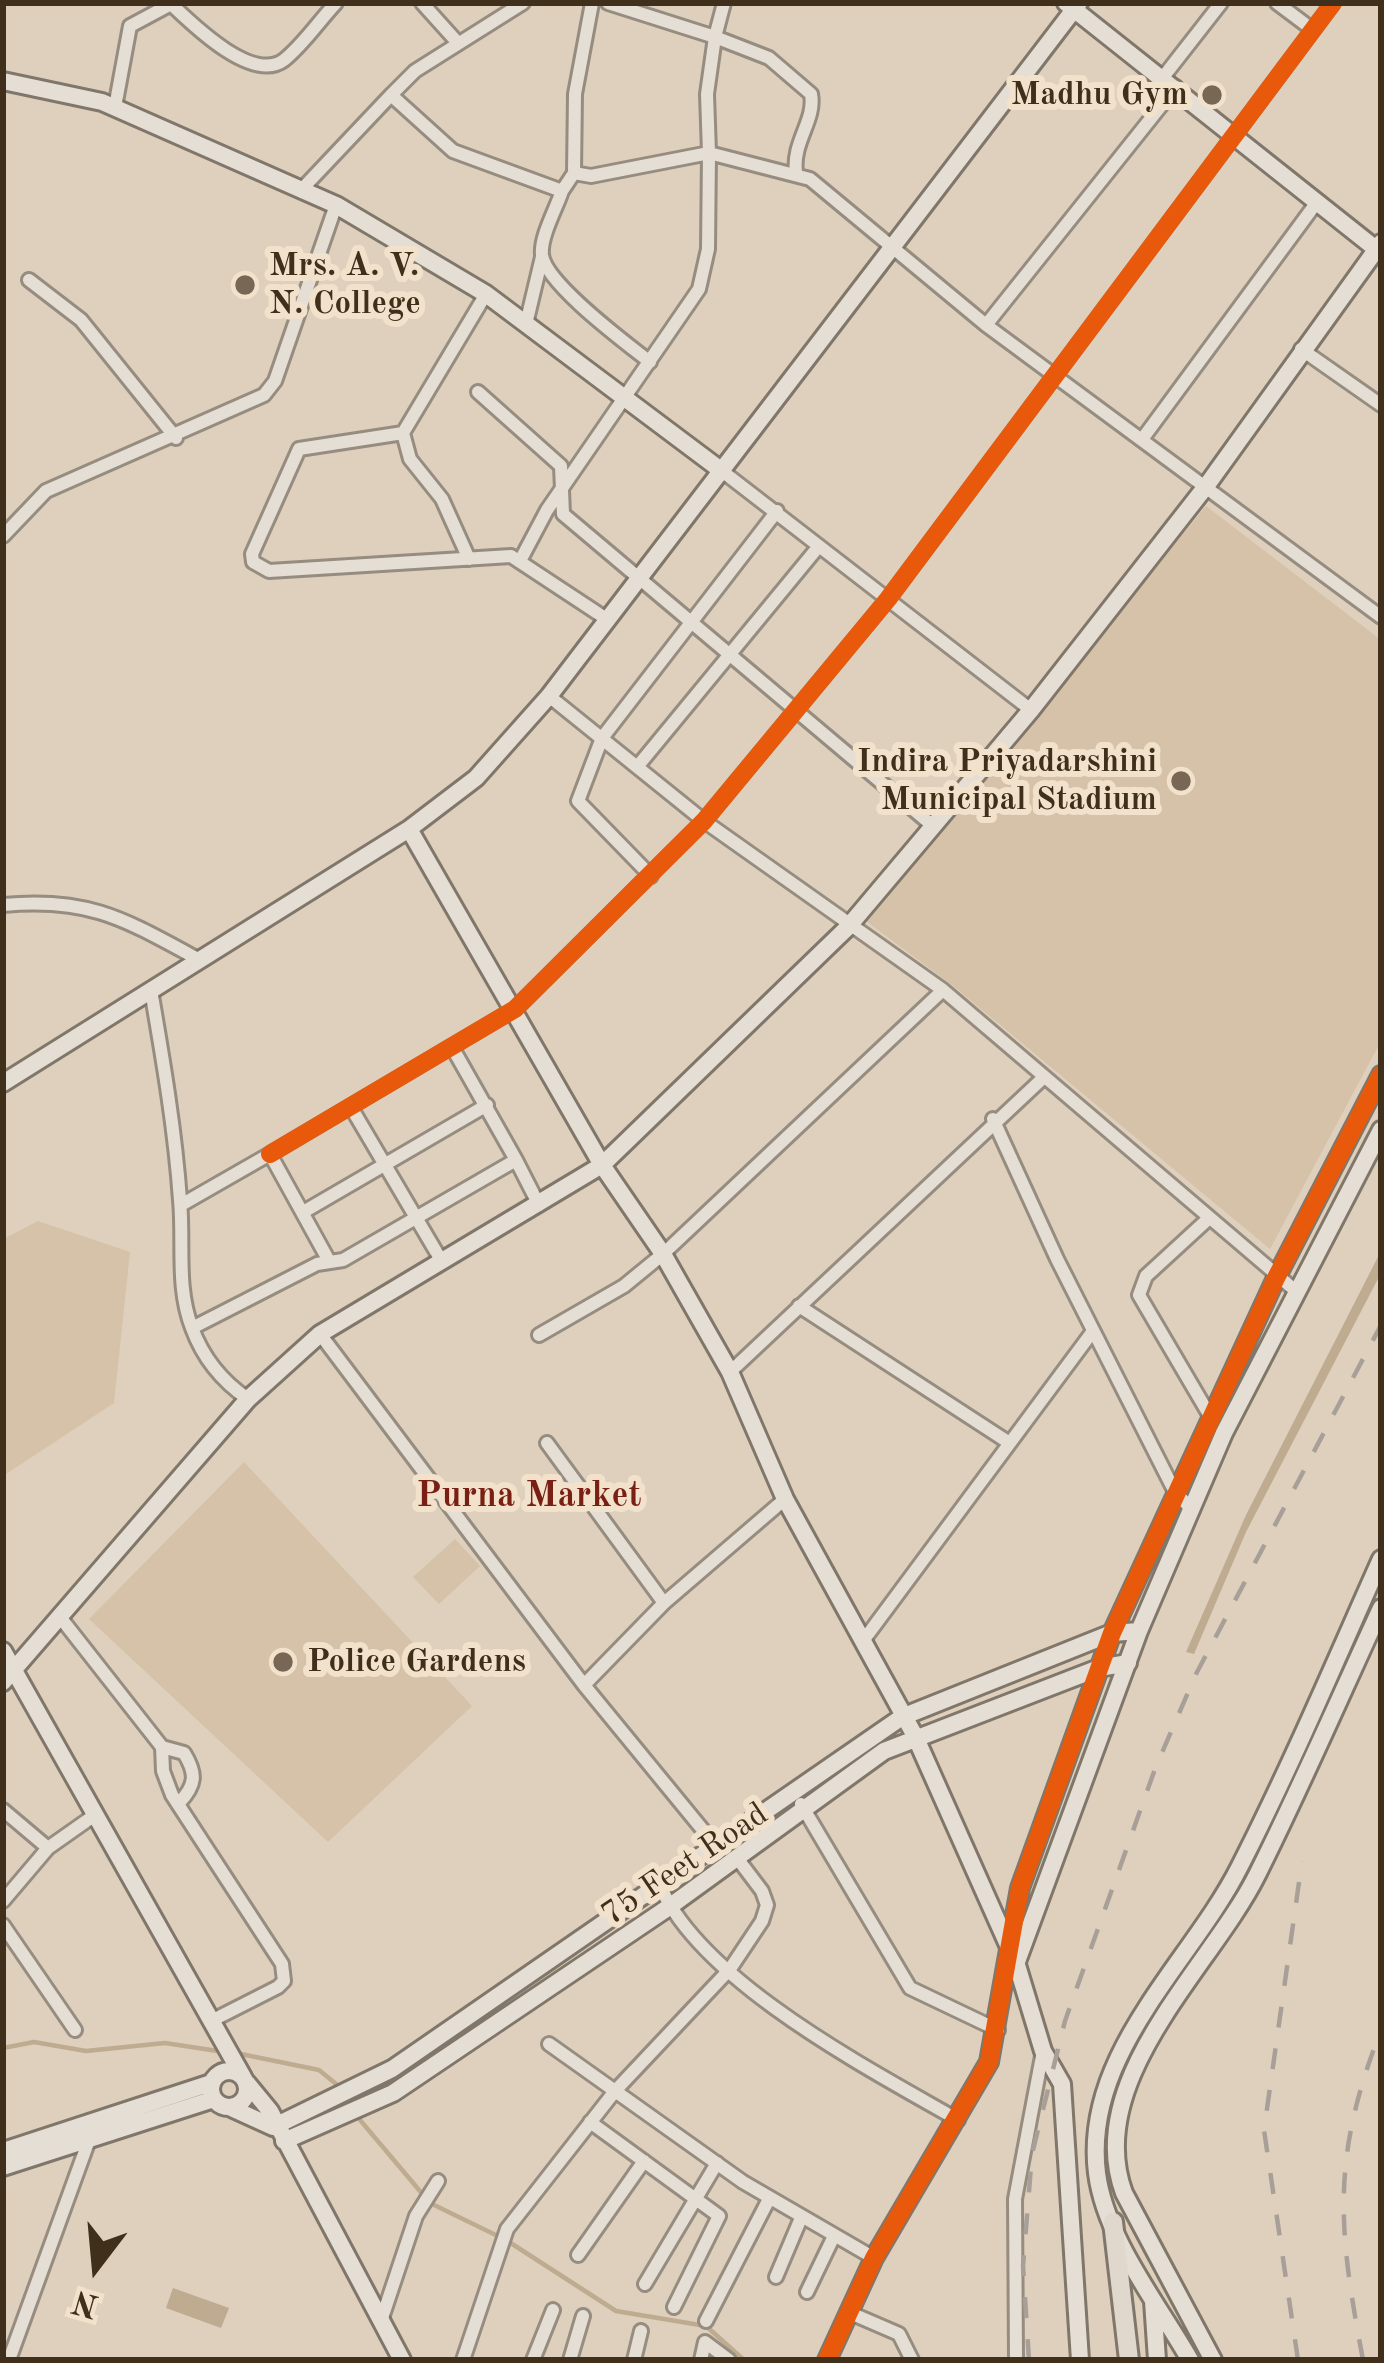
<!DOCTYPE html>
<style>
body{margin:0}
#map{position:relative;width:1384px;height:2363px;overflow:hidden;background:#ded0bd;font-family:"Old Standard TT",serif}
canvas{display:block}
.frame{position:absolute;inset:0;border:6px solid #3f2f1b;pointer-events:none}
.north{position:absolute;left:36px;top:2207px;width:120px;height:120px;-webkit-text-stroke:9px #f2e2cc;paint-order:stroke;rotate:196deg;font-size:33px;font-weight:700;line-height:48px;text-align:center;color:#3f2f1b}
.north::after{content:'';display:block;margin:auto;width:42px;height:54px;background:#3f2f1b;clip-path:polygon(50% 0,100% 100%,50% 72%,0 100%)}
</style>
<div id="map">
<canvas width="1384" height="2363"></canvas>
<div class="frame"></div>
<div class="north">N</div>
</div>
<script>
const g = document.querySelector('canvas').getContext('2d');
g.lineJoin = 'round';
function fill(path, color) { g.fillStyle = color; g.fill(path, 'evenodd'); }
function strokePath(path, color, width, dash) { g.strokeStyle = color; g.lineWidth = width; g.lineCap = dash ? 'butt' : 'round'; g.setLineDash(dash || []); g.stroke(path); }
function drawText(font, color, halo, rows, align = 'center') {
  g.font = font + ' "Old Standard TT",serif'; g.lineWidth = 12; g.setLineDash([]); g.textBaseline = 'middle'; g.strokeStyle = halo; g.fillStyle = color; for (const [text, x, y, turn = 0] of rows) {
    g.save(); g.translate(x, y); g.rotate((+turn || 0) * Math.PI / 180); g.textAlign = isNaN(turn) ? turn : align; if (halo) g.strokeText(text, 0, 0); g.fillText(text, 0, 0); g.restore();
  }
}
fill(new Path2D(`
 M1206 506 1381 640V1041L1270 1249 952 985 866 921Z
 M38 1221 130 1252 114 1403 3 1476V1239Z
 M244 1462 472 1706 328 1842 89 1619Z
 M455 1539 480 1566 439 1604 413 1577Z`), '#d5c2a8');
fill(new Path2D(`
 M1381 1251V1273L1246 1532 1194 1654 1186 1652 1246 1515Z
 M173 2288 229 2308 221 2328 166 2308Z`), '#beab90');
strokePath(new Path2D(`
 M3 2048 34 2042 86 2051 165 2043 224 2052
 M236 2053 319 2070 341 2088
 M355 2114 430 2203 506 2240 616 2311 706 2326 744 2360`), '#beab90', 4.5);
const street = new Path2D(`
 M170 3C191 23 252 84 284 60 303 45 319 21 336 3
 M422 3 458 43
 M523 3 415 71 391 95 453 151 562 191 574 173
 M608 3 715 37 707 94 709 153 810 179 986 325 1381 617
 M724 3 715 37 769 58 811 94C816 120 792 142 796 172
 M1277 3 1313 30
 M1164 76 1221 3
 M115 107 130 26 173 3
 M303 188 391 95
 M562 191C556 209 540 237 542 255 546 284 626 343 650 362
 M29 280 81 320 176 438
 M486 294 403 433 299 449 252 554 253 562 269 571 511 556 608 620
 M526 324 542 257
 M986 325 1176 87
 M1301 349 1381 405
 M478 392 561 466 563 514 933 826
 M403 433 410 459 442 499 469 559
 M1143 438 1317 202
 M722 471 1031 710
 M3 536 46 491 264 395 275 381 336 205
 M521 559 547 510 699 289 708 249 709 153 591 176 574 173 575 94 592 3
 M549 696 704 821 943 990 1297 1292
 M637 767 819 546
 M651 876 578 801 602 738 777 511
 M3 905C89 897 124 919 198 959
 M151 990C163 1060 175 1129 180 1200 184 1243 176 1287 192 1328 203 1358 223 1382 248 1399
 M452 1047 516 1160
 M352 1109 441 1260
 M993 1119 1057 1259 1174 1490 1191 1509
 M270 1154 515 1009 704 821 888 599 1333 3
 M181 1205 270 1154 329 1261
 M305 1211 487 1105
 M1207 1220 1146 1276 1139 1295 1210 1416
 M799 1306 1008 1442
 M192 1328 317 1264 343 1260 516 1160 539 1205
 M320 1334 584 1685 716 1846
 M539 1335 624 1286 663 1254 943 990
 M730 1372 1042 1079
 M547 1443 664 1603
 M60 1617 162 1747 163 1771 172 1795 282 1964 284 1981 278 1987 211 2021
 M863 1641 1093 1331
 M584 1685 664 1603 785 1499
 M162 1747 184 1753C197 1774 196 1785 179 1803
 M801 1804 910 1988 998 2030
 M3 1810 48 1848
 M659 1883C698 1980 869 2069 958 2120
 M3 1901 48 1848 92 1817
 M3 1925 75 2030
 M549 2044 743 2182 874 2258
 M590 2122 719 2216 674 2307
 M578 2255 644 2161
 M776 2277 801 2218
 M645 2284 717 2163
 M807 2292 834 2236
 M848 2312 899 2334 912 2360
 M381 2321 416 2216 438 2181
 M706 2321 769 2199
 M9 2360 89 2140
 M463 2360 507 2229 615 2091 730 1969 762 1921 767 1905 762 1891 737 1858
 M533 2360 553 2310
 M570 2360 583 2316
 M634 2360 641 2331
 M701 2360 705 2342 729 2360
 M1016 2360 1015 2199 1043 2051`);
const secondary = new Path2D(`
 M1066 3 1381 253
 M3 81 102 102 336 205 486 294 722 471
 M409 829 602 1165 663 1254 730 1372 785 1499 915 1736 1017 1965 1043 2051 1062 2084 1080 2360
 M3 1083 409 829 476 778 549 696 1079 3
 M3 1651 243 2077
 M3 1682 248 1399 320 1334 602 1165 848 927 1031 710 1207 485 1381 243
 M1015 1967 1139 1631 1224 1433 1381 1130
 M211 2089a18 18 0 1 1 36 0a18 18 0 1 1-36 0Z
 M247 2083 270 2111 402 2360
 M229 2107 273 2127
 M273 2127 392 2069 902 1717 1112 1633 1139 1631
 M284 2141 393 2093 669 1907 884 1751 1099 1668 1128 1663
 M3 2151 211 2083
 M3 2167 214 2099
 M1153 2301 1157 2360
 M827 2360 874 2258 989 2062 1020 1888 1112 1633 1276 1278 1381 1075
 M1190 2360C1158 2304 1105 2238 1097 2173 1082 2053 1192 1962 1240 1866 1291 1766 1335 1662 1381 1559
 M1213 2360 1124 2193C1082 2080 1211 1967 1257 1875 1301 1787 1340 1697 1381 1608`);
const primary = new Path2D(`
 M1113 2222 1129 2360`);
strokePath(street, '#968d80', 18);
strokePath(secondary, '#80776a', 22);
strokePath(primary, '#80776a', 24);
strokePath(street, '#e5ded4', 12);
strokePath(secondary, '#e5ded4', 16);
strokePath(primary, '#e0d8cd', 18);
strokePath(new Path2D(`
 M1029 2360 1023 2266 1032 2154 1065 2021 1155 1769 1196 1674 1381 1325
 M1298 2360 1264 2130 1302 1861
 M1363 2360C1338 2228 1331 2158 1381 2030`), '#a8a098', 4.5, [21, 21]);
strokePath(new Path2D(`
 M270 1154 515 1009 704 821 888 599 1333 3
 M827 2360 874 2258 989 2062 1020 1888 1112 1633 1276 1278 1381 1075`), '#e8590c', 18);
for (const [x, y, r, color] of [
 [1212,95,12,"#776754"],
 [245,285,12,"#776754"],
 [1181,781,12,"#776754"],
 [283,1662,12,"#776754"]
]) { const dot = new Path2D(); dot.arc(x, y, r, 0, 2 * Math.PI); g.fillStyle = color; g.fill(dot); strokePath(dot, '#f2e2cc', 4.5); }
drawText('bold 33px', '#3f2f1b', '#f2e2cc', [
 ["Madhu Gym",1188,95],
 ["Mrs. A. V.",269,266,"left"],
 ["N. College",269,304,"left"],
 ["Indira Priyadarshini",1157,762],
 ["Municipal Stadium",1157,800],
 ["Police Gardens",307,1662,"left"]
], 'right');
drawText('33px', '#3f2f1b', '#f2e2cc', [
 ["75 Feet Road",685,1865,-34]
]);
drawText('bold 36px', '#7a1f14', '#f2e2cc', [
 ["Purna Market",529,1497]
]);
</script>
